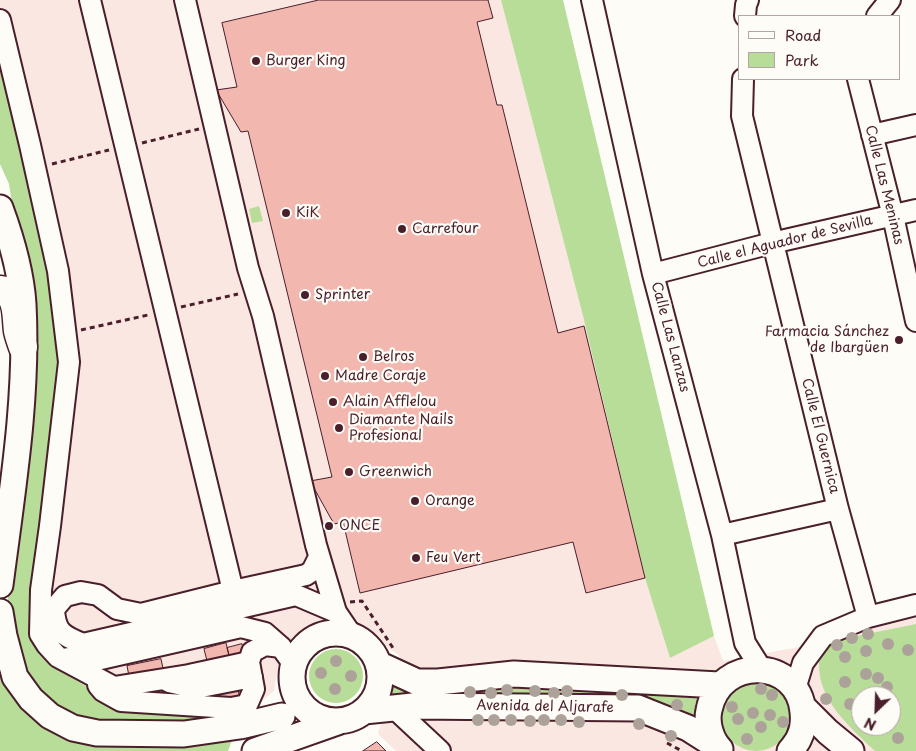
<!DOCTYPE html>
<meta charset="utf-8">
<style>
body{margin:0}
#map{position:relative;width:916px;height:751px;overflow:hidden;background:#fdfcf7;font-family:"Playpen Sans",sans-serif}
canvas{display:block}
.legend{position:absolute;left:738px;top:15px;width:162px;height:65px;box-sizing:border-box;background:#fdfcf7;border:1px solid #b5a4a5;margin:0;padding:6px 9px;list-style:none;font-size:15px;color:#4a1f2b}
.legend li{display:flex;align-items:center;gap:10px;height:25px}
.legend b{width:25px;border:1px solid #b5a4a5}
.north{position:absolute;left:851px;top:686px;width:50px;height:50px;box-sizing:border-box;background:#fdfcf7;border:1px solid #b5a4a5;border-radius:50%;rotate:204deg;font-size:14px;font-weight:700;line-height:20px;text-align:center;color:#4a1f2b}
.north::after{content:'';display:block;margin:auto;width:18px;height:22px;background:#4a1f2b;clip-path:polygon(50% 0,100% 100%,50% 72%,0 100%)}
</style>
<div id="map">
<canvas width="916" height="751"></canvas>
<ul class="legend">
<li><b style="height:6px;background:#fdfcf7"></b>Road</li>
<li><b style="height:14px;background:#b8dd98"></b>Park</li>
</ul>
<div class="north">N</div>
</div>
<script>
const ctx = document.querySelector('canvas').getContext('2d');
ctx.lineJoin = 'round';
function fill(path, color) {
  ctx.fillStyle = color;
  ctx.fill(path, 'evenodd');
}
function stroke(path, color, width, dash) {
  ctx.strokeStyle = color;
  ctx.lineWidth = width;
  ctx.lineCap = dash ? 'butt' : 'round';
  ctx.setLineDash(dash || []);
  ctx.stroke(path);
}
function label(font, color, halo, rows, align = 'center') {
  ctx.font = font + ' "Playpen Sans",sans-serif';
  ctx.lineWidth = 4.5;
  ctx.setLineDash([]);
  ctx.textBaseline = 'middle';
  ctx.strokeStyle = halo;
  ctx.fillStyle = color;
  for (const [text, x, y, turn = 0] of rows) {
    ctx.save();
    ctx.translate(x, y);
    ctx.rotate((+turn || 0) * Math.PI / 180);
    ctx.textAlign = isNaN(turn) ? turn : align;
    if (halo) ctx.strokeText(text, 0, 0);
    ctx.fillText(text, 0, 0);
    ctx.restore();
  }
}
fill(new Path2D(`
 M0 0H501L583 316 645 578 670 658 714 636 723 661 826 642 823 636 916 617V751H396L378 734 400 656 336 612 281 647 274 691 240 719 111 701 64 673 34 643 44 543 0 39ZM861 696H891V726H861Z`), '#fae7e1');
fill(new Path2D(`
 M501 0H563L714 636 670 658 645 578 583 316Z
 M0 39 60 303 63 368 34 643 64 673 111 701 240 719 228 751H0V650L28 465 31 320 9 184 0 164Z
 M259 206 263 221 252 223 249 209Z
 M916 624V751H875C851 728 818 701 819 664 819 658 825 649 827 642ZM861 696H891V726H861Z
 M309 676a27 27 0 1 1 54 0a27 27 0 1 1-54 0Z
 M721 716a35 35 0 1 1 70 0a35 35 0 1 1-70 0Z
 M388 683 701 691 695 704V723L384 698 388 690Z`), '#b8dd98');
const building = new Path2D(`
 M319 0H488L493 18 477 22 497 105H502L558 333 584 326 645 578 586 593 573 542 360 593 343 522 334 524 310 481 332 477 248 131 241 132 216 90 237 87 222 23Z
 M226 643 240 698 218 704 204 649Z
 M242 644 245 659 231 663 227 648Z
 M161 659 164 673 130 681 127 666Z
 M377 742 386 751H363Z`);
fill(building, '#f2b7ae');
stroke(building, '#4a1f2b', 1);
const minor = new Path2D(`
 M90 0 233 591
 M185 0 248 268 263 316 316 545 336 612
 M592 0 653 274 722 535 745 643 762 670
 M745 16 746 5 748 0
 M877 16 890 0
 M0 20 30 145 58 271 69 362 50 526 41 590 40 634 47 645 58 657 114 687 189 675 249 662 252 652 265 645 281 647
 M743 79 742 116 838 509 868 617
 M858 79 893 216 916 321
 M872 135 916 125
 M653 274 772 243 916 210
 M722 535 838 509
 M319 557 312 571 306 575 233 591 141 614 117 609 98 595 81 592 65 596 54 609C55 632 63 636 83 644L296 595 336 612 353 637
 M68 658 92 661 241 627 265 633 281 647 294 665
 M169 682 196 688 252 677
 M98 685 103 691 121 701 231 708 247 705 254 689 249 662
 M795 689 803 663 823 636 868 617 916 605
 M394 708 440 751`);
const major = new Path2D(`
 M0 208C11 238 21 272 23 304 28 398 12 492 0 585
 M0 612 4 636 15 677 31 699 50 716 73 728 97 733 184 734 240 726 282 716
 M292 677a44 44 0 1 1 88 0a44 44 0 1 1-88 0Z
 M378 664 417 682H438L514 674 719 685
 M802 706 828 732 851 751
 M364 711 413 706 638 708 688 728 718 747
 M720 749C711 740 706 723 709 710 720 654 799 658 803 712 804 721 803 730 799 738 797 743 793 747 790 751
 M255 751 340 721`);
const highway = new Path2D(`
 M0 290C19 292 16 318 18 331 19 336 21 341 23 347`);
stroke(minor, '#4a1f2b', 24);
stroke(major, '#4a1f2b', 29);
stroke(highway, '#4a1f2b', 31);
stroke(new Path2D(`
 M142 143 199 129
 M52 164 109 150
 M181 307 238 294
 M81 330 148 315
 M350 602 362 601 393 648
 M667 743 682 751`), '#4a1f2b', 3, [5, 4]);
stroke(minor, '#fdfcf7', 20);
stroke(major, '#fdfcf7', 25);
stroke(highway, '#fdfcf7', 28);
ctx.fillStyle = '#ada299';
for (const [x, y] of [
 [868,634],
 [852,638],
 [888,644],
 [837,645],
 [908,650],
 [866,651],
 [845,657],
 [336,661],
 [321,673],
 [866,674],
 [351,676],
 [878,678],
 [845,682],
 [887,687],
 [335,689],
 [761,689],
 [507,690],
 [535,691],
 [567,691],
 [470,692],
 [491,693],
 [554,693],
 [622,695],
 [772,695],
 [826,699],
 [850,704],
 [677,705],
 [732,707],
 [753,713],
 [770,715],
 [738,719],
 [478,720],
 [494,720],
 [511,720],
 [544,720],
 [561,720],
 [530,721],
 [579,722],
 [783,722],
 [639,724],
 [761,727],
 [671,736],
 [898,738],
 [747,739]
]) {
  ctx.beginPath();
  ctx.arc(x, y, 6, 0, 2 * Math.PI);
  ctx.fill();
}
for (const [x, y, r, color] of [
 [256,61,5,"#4a1f2b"],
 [286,213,5,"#4a1f2b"],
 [402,229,5,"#4a1f2b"],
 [305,295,5,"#4a1f2b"],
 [899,340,5,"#4a1f2b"],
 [363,357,5,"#4a1f2b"],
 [325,376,5,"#4a1f2b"],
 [333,402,5,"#4a1f2b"],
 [339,428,5,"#4a1f2b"],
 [349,472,5,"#4a1f2b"],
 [415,501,5,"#4a1f2b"],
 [329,526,5,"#4a1f2b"],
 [416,558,5,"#4a1f2b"]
]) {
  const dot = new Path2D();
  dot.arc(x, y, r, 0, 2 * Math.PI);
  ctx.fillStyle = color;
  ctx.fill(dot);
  stroke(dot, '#fdfcf7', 2);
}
label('14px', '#4a1f2b', '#fdfcf7', [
 ["Burger King",266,61],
 ["KiK",296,213],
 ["Carrefour",412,229],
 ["Sprinter",315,295],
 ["Farmacia Sánchez",889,332,"right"],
 ["de Ibargüen",889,348,"right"],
 ["Belros",373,357],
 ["Madre Coraje",335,376],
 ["Alain Afflelou",343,402],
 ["Diamante Nails",349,420],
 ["Profesional",349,436],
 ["Greenwich",359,472],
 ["Orange",425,501],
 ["ONCE",339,526],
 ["Feu Vert",426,558]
], 'left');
label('14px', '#4a1f2b', '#fdfcf7', [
 ["Calle Las Meninas",884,185,76],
 ["Calle el Aguador de Sevilla",785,242,-14],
 ["Calle Las Lanzas",670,337,75],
 ["Calle El Guernica",820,436,76],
 ["Avenida del Aljarafe",545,707,1]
]);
</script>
